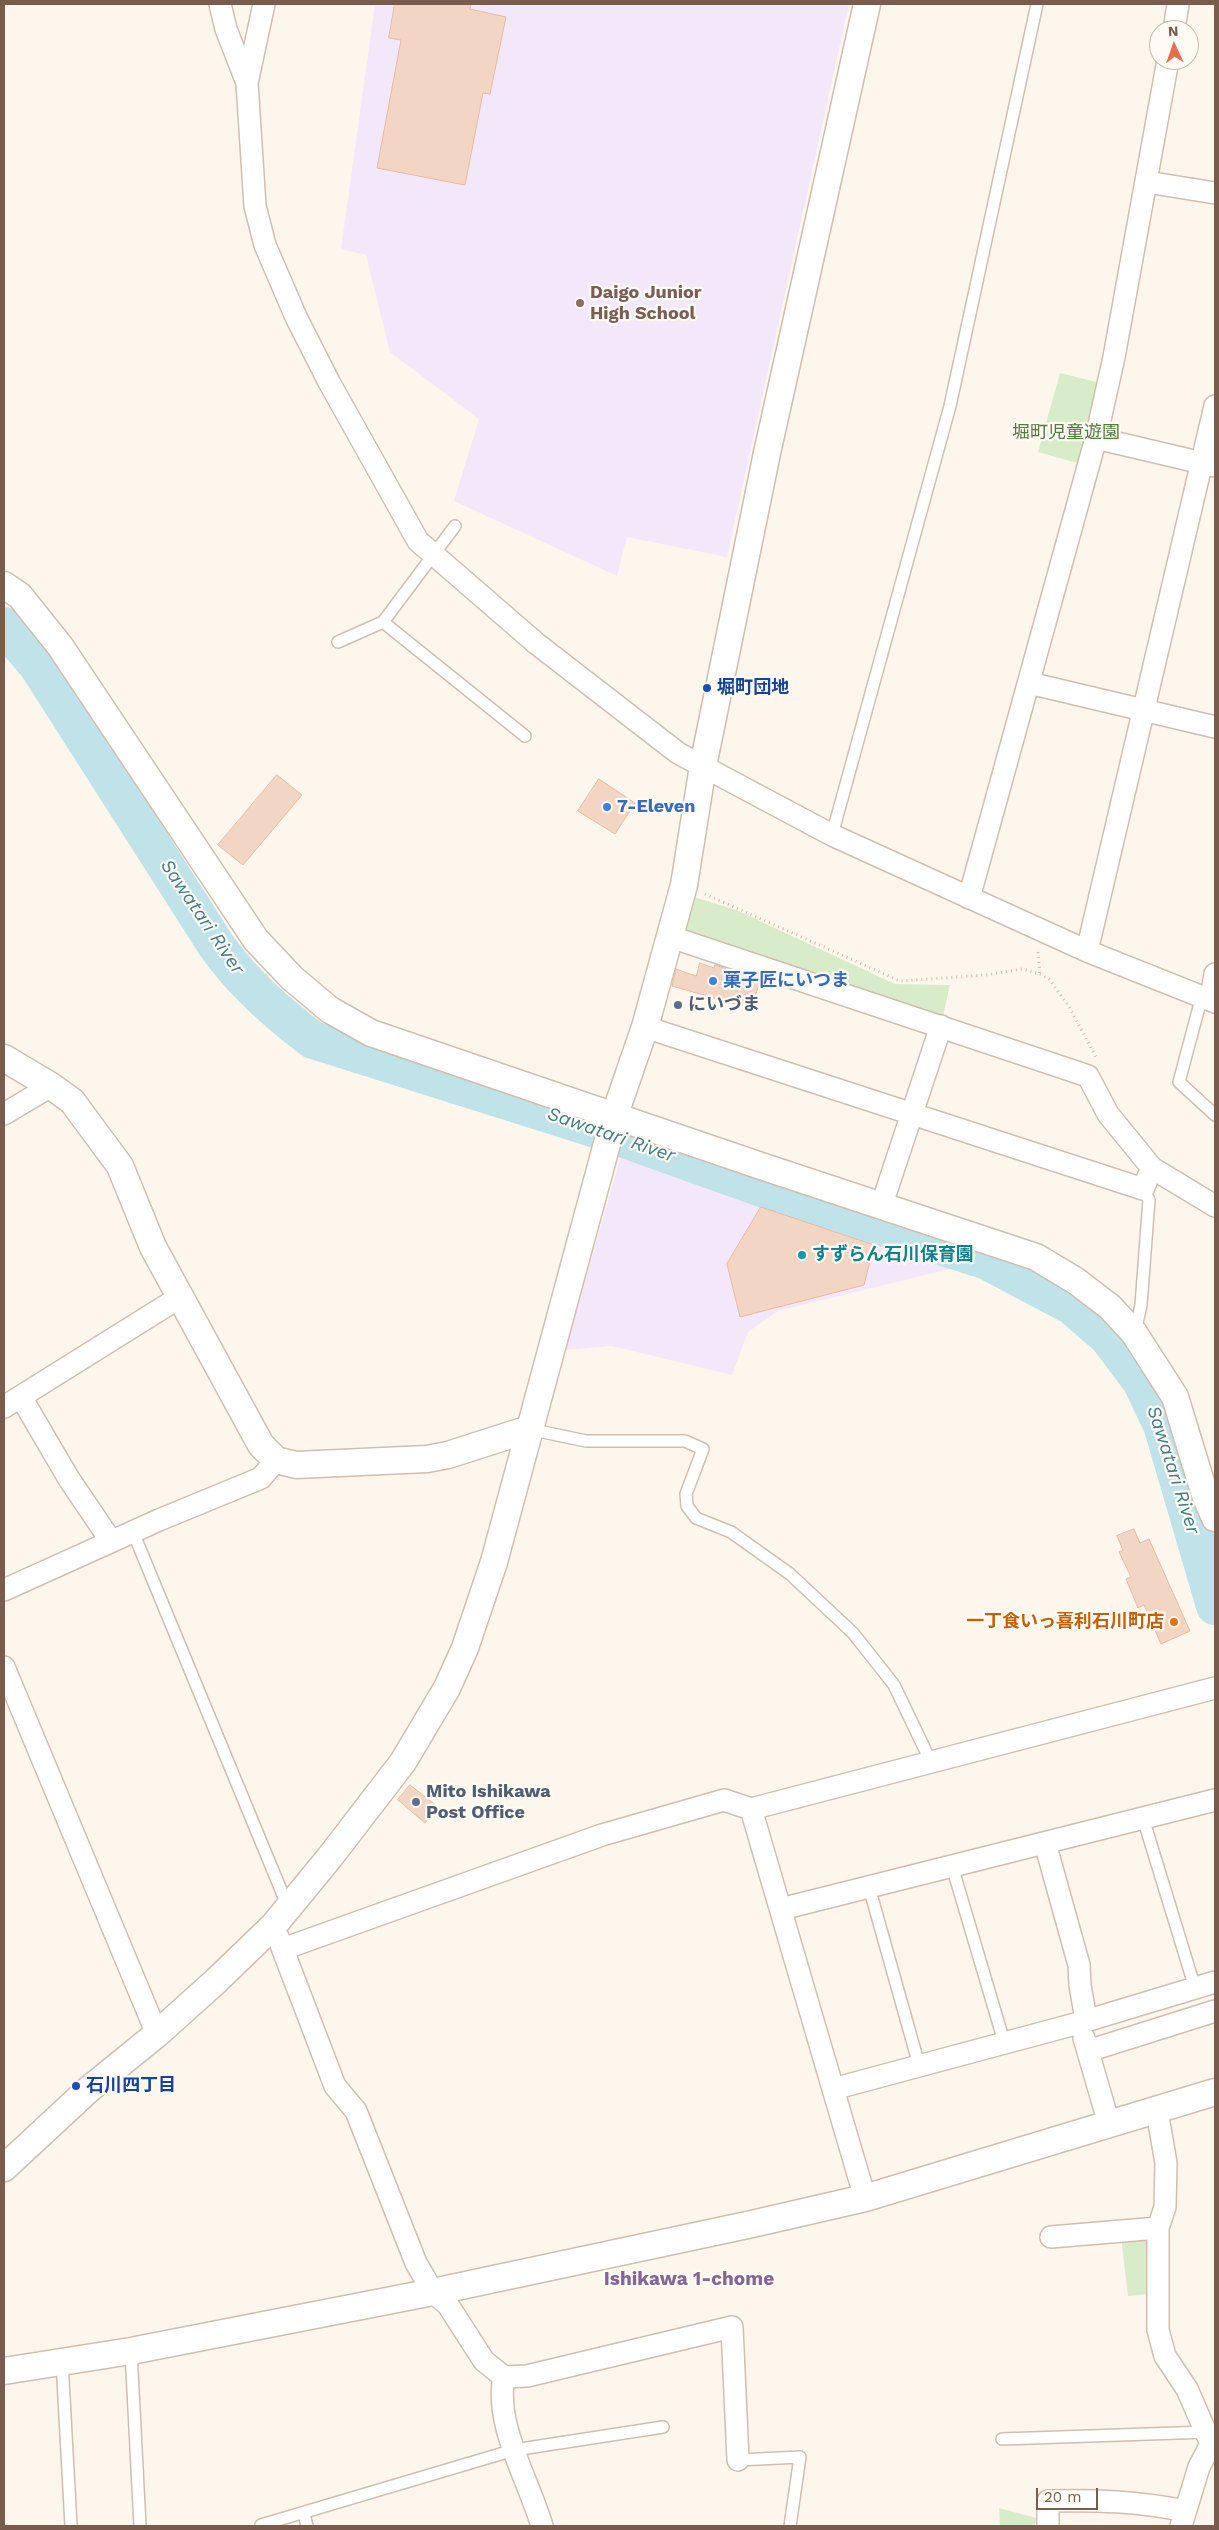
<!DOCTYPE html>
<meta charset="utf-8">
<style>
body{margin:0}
#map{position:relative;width:1219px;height:2530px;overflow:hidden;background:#fdf6ec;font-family:"Work Sans",sans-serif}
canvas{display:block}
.frame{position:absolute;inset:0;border:5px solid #7a5c4d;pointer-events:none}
.north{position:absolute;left:1149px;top:20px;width:50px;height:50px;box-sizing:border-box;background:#fffaf3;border:1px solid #cabbb1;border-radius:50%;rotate:357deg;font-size:14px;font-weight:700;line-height:20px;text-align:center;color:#7a5c4d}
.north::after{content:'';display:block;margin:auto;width:18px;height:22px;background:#e76f51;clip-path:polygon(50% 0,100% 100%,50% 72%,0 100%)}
.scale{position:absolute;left:1036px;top:2488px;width:62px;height:22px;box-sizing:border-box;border:2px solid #7a5c4d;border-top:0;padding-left:6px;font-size:15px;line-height:18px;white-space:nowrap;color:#7a5c4d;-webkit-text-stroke:4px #fffaf3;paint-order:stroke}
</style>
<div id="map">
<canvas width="1219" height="2530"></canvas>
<div class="frame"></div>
<div class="north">N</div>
<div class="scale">20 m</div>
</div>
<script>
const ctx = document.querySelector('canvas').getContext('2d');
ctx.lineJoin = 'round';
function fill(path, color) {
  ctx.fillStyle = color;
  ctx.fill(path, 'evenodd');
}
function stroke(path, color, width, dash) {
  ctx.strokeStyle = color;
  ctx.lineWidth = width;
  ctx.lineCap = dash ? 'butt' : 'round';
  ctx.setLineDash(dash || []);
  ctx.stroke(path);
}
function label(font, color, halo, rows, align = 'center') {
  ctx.font = font + ' "Work Sans","Noto Sans JP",sans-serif';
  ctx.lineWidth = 4.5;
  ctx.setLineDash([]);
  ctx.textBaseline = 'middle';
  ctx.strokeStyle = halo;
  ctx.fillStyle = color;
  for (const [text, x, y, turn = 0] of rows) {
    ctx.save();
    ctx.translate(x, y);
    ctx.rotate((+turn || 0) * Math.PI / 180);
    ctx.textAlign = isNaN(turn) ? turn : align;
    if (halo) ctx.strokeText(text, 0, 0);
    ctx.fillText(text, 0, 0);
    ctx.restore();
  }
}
fill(new Path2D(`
 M375 4H849L727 557 627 537 617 576 454 501 479 419 390 352 366 255 341 249Z
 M621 1156 958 1267 778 1311 748 1332 732 1375 612 1346 565 1350Z`), '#f3e8fa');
fill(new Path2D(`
 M1060 373 1101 383 1081 464 1038 452Z
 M694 897 736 910 895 984 950 985 943 1016 684 930Z
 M1146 2235 1150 2294 1128 2296 1121 2236Z
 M999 2508 1036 2518 1035 2526H1000Z`), '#d8ecc9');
stroke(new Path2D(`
 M4 626 38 666 216 945C243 983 276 1012 313 1040L605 1132 773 1192 987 1261 1072 1306 1108 1337 1141 1381 1162 1425 1215 1606`), '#bfe3e8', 38);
const building = new Path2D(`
 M395 4H471L470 9 506 17 490 94 483 93 465 185 377 168 401 40 389 38Z
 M277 775 302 795 243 865 218 845Z
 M599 779 635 803 615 834 578 811Z
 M700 963 714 968 715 965 761 980 755 996 746 993 742 1006 672 986 676 969 696 976Z
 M761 1207 874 1245 864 1285 740 1317 727 1264Z
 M1134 1529 1140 1543 1149 1539 1190 1631 1161 1644 1144 1605 1138 1608 1126 1579 1131 1577 1119 1552 1123 1550 1117 1536Z
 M410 1785 438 1807 425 1823 398 1800Z`);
fill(building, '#f3d5c3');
stroke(building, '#e6bba3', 1);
const service = new Path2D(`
 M455 526 383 622 525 736
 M338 642 383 622
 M832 835 950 406 1037 4
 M1207 999 1199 1007 1179 1082 1215 1115
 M1135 1332 1141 1305 1149 1200 1143 1189
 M529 1429 586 1441H685L703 1449 686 1494 687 1506 696 1518 731 1532 790 1574 853 1633 894 1685 931 1762
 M133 1532 288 1907
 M1143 1818 1195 1988
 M952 1866 1002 2035
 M869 1887 919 2065
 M131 2351 140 2526
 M62 2361 71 2526
 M1002 2439 1207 2432
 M738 2460 800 2457 790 2526
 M304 2514 307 2526
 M261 2525 514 2450 663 2427`);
const minor = new Path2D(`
 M220 4 226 29 247 83
 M264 4 247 83 255 206 265 245 296 317 329 382 418 541 537 644 678 753 832 835 1087 951 1215 1002
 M1174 30 1178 4
 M1147 182 1215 193
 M1096 438 1215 466
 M1029 683 1215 727
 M969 898 1096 438 1114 357 1168 60
 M671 937 1088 1076 1108 1114 1152 1168 1215 1206
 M1087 951 1215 406
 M1207 999 1212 992 1215 974
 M645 1027 1143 1189 1152 1168
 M4 1114 51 1086
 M882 1204 941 1026
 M21 1397 69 1479 111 1541
 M4 1407 180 1297
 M4 1590 159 1520 261 1478 276 1460
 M4 1667 157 2034
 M751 1809 865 2198
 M1045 1843 1079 1965 1080 1985 1086 2020
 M781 1909 1215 1800
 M278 1937 335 2086 356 2111 416 2263 433 2292 448 2305 484 2361 504 2377C494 2424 529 2481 542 2526
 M283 1949 602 1835 724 1800 751 1809 1215 1688
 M1084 2038 1109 2124
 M1088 2051 1215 2011
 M833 2089 1079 2023 1215 1982
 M1157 2111 1166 2163 1165 2207 1158 2228V2330L1165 2356 1187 2389 1211 2444
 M1051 2237 1158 2228
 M504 2377 527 2376 732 2327 738 2460
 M1048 2526V2501C1097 2500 1137 2501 1185 2511
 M1181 2526 1199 2467 1211 2444 1215 2443`);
const tertiary = new Path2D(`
 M4 585 20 596 60 646 256 940 292 978 330 1010 371 1033 761 1166 1036 1257 1076 1281 1110 1307 1134 1333 1175 1397 1205 1495 1215 1518
 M4 1058 51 1086 72 1101 120 1166 153 1247 261 1445 276 1460 296 1465 427 1459 448 1455 529 1429
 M4 2168 88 2090 157 2034 216 1981 274 1925 330 1857 403 1762 447 1688 465 1648 494 1562 615 1114 645 1027 684 885 703 766 767 453 867 4
 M4 2371 131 2351 433 2292 752 2224 865 2198 1215 2092`);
stroke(service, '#d1beb0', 14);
stroke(minor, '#d1beb0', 24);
stroke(tertiary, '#d1beb0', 29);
stroke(new Path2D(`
 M705 894 900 981 986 975 1022 969 1040 974 1049 979 1068 1005 1096 1057
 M1038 952 1040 974`), '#d9b8a5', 3, [1, 4]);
stroke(service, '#fff', 11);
stroke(minor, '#fff', 21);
stroke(tertiary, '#fff', 26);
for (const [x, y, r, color] of [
 [580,303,5,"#8d6e63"],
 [707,688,5,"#1a4fb4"],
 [607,807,5,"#3f7fe0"],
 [713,981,5,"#3f7fe0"],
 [678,1005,5,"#5c6f8a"],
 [802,1255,5,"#0f9aa8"],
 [1174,1622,5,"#e8710a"],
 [416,1802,5,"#5c6f8a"],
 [76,2086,5,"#1a4fb4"]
]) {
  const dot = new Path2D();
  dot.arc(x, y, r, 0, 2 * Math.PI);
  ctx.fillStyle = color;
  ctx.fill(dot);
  stroke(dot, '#fffaf3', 2);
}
label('bold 18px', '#785e54', '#fffaf3', [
 ["Daigo Junior",590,293],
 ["High School",590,314]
], 'left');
label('18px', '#537a41', '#fffaf3', [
 ["堀町児童遊園",1066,433]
]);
label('bold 18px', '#164399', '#fffaf3', [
 ["堀町団地",717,688],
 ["石川四丁目",86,2086]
], 'left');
label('bold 18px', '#366cbe', '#fffaf3', [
 ["7-Eleven",617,807],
 ["菓子匠にいつま",723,981]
], 'left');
label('bold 18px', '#4e5e75', '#fffaf3', [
 ["にいづま",688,1005],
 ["Mito Ishikawa",426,1792],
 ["Post Office",426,1813]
], 'left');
label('bold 18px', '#0d838f', '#fffaf3', [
 ["すずらん石川保育園",812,1255]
], 'left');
label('bold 18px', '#c56008', '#fffaf3', [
 ["一丁食いっ喜利石川町店",1164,1622]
], 'right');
label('italic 19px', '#437c86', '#fffaf3', [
 ["Sawatari River",202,917,56],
 ["Sawatari River",611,1135,19],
 ["Sawatari River",1173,1470,72]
]);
label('bold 19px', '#846695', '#fffaf3', [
 ["Ishikawa 1-chome",689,2279]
]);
</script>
